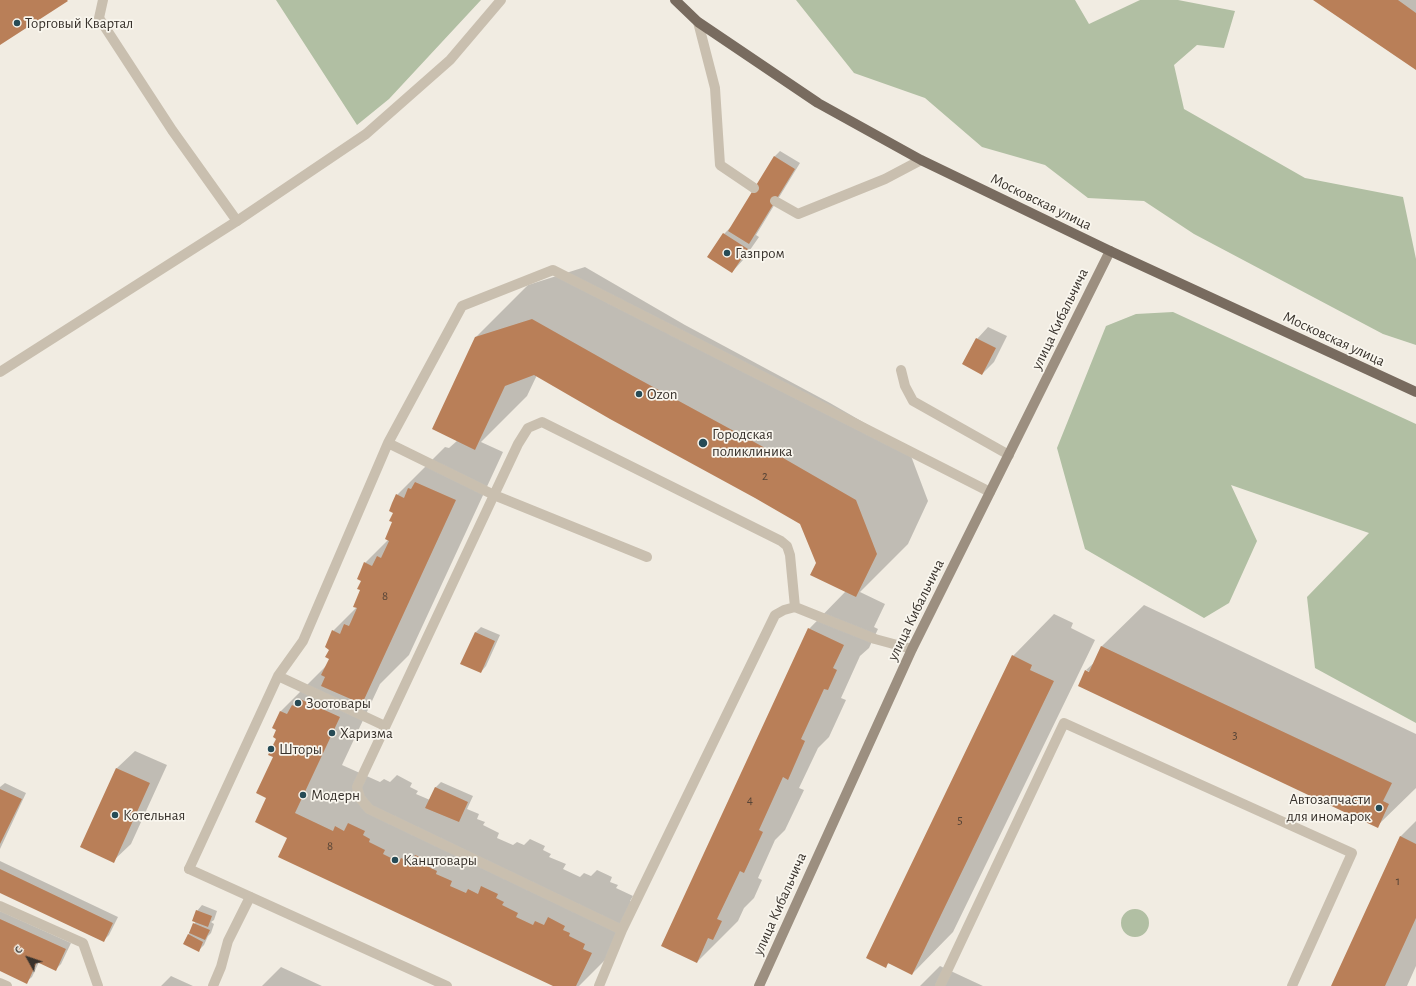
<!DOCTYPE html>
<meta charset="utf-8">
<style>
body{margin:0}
#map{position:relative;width:1416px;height:986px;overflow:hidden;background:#f1ece2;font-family:"Alegreya Sans",sans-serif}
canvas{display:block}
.north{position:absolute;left:8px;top:938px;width:40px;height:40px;-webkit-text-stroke:3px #f9f6ee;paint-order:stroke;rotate:310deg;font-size:11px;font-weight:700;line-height:16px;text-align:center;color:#38322c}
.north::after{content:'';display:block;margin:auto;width:14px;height:18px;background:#38322c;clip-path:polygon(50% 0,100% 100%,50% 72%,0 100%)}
</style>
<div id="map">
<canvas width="1416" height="986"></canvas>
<div class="north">С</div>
</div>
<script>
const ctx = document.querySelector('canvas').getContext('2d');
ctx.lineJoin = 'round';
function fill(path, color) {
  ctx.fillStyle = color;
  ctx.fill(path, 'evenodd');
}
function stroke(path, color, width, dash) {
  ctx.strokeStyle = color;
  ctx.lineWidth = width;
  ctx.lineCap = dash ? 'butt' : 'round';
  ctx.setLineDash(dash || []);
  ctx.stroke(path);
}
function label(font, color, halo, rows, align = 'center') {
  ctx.font = font + ' "Alegreya Sans",sans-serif';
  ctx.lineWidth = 3.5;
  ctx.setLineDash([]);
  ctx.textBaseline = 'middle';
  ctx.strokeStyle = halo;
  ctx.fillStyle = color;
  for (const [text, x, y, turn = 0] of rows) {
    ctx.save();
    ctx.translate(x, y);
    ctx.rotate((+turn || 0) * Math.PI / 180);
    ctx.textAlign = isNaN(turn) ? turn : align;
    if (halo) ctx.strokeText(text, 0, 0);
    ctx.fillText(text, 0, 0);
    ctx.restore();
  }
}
fill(new Path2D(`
 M276 0H481L389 99 357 125Z
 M796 0H1075L1089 24 1140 0H1178L1235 11 1224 48 1197 45 1174 65 1184 109 1305 178 1403 197 1416 259V345L1383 334 1194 234 1144 201 1088 198 1045 165 982 147 925 98 854 73Z
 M1173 312 1416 424V723L1315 668 1307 597 1369 533 1231 485 1257 541 1229 603 1204 618 1085 549 1057 448 1106 326 1136 314Z
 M1121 923a14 14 0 1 1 28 0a14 14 0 1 1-28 0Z`), '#b1bfa3');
fill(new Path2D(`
 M1315 0H1416V69Z
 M780 151 800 163 756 235 759 237 743 260 732 272 724 234 732 226 775 156Z
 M585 267 685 325 830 403 908 448 928 501 908 544 860 592 885 604 874 627 878 629 869 648 860 656 841 698 846 700 829 737 818 748 799 788 804 790 785 830 775 840 758 878 762 880 754 898 744 908 738 921 697 962 809 629 846 591 817 563 801 523 537 375 527 396 481 442 503 452 409 655 380 684 342 765 380 782 384 779 390 782 397 775 412 783 410 787 418 791 416 794 430 800 435 788 441 782 473 796 467 809 479 814 477 819 485 822 483 825 499 833 497 838 513 845 517 842 524 845 530 839 545 846 543 850 551 854 549 857 566 864 563 869 580 877 584 873 591 876 597 870 612 877 610 882 618 885 616 888 633 896 630 901 639 904 620 945 579 986H555L288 837 268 797 281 711 327 665 330 658 333 631 357 607 362 590 365 563 389 539 394 522 397 495 445 447 449 448 458 440 475 338 528 285Z
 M988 327 1007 336 994 362 982 374 977 339Z
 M1144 605 1416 734V788L1377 826 1086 670 1096 661 1102 646Z
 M1054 614 1073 623 1071 628 1095 640 953 932 912 974 889 963 885 966 1013 656Z
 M481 627 500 635 486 666 481 672 462 663 476 632Z
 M135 751 167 765 131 844 113 861 81 847 117 768Z
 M5 783 26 793 0 849V787Z
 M1416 821V966L1407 986H1332L1400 837Z
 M0 861 118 917 109 935 103 941 0 892Z
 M202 905 217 911 214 920 211 922 214 924 211 933 208 936 204 945 198 951 188 935 196 921 197 911Z
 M0 911 71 943 61 964 56 969 39 962 32 977 26 982 0 970Z
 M940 966 983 986H920Z
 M281 967 322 986H262Z
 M171 976 193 986H161Z`), '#0003');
fill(new Path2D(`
 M0 0H67L68 1 0 45Z
 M1313 0H1398L1416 13V70Z
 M774 156 795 169 749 244 728 231Z
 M723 233 748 249 732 273 707 257Z
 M532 319 633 376 778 455 856 500 877 554 856 597 810 575 816 563 800 524 755 498 610 419 534 375 505 386 475 450 432 429 475 337Z
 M976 338 996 348 982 375 962 364Z
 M415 482 456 500 362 704 321 686 325 677 321 675 329 659 325 657 329 650 325 647 332 630 340 634 344 624 349 626 357 608 353 607 360 590 357 589 361 581 357 579 360 572 364 562 372 566 377 556 381 558 389 541 385 539 392 522 389 521 393 513 389 511 392 503 396 494 404 498 408 488 411 489Z
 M808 628 844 645 833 668 837 670 828 690 824 689 801 739 805 741 788 780 783 777 759 830 763 832 744 873 740 871 717 919 722 921 713 940 708 938 697 963 661 946Z
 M475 632 495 641 481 673 460 664Z
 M1101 646 1392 783 1383 801 1389 804 1378 828 1078 686 1085 670 1089 672Z
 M1012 655 1032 665 1030 670 1054 681 912 975 888 963 886 968 866 958Z
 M300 699 340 717 295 813 333 831 335 826 344 831 348 823 365 831 363 835 370 839 369 842 385 850 383 854 399 862 401 858 411 862 415 855 423 858 431 863 429 867 437 871 436 874 452 881 450 886 466 893 468 889 478 894 481 886 498 894 496 898 504 902 502 905 518 913 516 917 533 925 535 921 544 925 548 917 565 926 563 930 570 933 569 936 585 944 583 949 592 953 576 986H553L278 857 287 838 255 822 266 798 256 793 273 757 268 755 276 739 273 737 276 730 272 728 280 711 287 714 292 705 296 707Z
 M116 768 150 783 114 863 80 847Z
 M435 787 468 802 459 822 425 808Z
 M0 789 22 799 0 844Z
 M1400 836 1416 844V918L1385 986H1331Z
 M0 869 113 923 104 942 0 893Z
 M196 910 212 916 208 927 192 921Z
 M0 919 66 949 56 971 37 962 27 984 0 971Z
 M193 923 210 930 205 940 189 933Z
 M188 934 203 942 199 952 183 944Z`), '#b97f58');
stroke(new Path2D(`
 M103 0 99 18 172 130 237 221
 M698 22 715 88 720 165 754 188
 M775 201 798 214 885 179 921 160
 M901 370 905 386 913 401 1009 455
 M388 443 462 306 553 270 990 492
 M278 676 385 726
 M189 869 278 676 303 641 388 443 494 495 518 444 528 428 542 422 781 541 787 546 790 555 795 607
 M0 906 83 943 98 986
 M622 930 775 615 784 610 795 607 875 639 912 649
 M0 983 7 986
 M213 986 221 967 228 941 250 897
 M599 986 622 930 369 809 360 798 357 787 494 495 647 557
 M940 986 1064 723 1352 853 1292 986`), '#c9bfaf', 10);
stroke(new Path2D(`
 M0 372 237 221 366 134 450 60 501 0
 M189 869 447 986`), '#c9bfaf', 10);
stroke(new Path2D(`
 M759 986 912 649 1110 251`), '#9c8f80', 10);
stroke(new Path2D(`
 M675 0 698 22 818 103 921 160 1110 251 1416 392`), '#786b5f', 10);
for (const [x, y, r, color] of [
 [17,23,4,"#264b56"],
 [727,253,4,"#264b56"],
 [639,394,4,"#264b56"],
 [703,443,5,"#264b56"],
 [298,703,4,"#264b56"],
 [332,733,4,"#264b56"],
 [271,749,4,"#264b56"],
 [303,795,4,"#264b56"],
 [1379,808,4,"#264b56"],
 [115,815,4,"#264b56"],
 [395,860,4,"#264b56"]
]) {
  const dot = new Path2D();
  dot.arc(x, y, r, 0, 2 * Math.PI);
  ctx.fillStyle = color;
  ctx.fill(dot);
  stroke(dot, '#f9f6ee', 1.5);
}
label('13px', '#584537', null, [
 ["2",765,476],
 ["8",385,596],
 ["3",1235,735],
 ["4",750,800],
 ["5",960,820],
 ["8",330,846],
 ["1",1398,881]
]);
label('15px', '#38322c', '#f9f6ee', [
 ["Торговый Квартал",25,23],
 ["Газпром",735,253],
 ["Ozon",647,394],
 ["Городская",712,434],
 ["поликлиника",712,451],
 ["Зоотовары",306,703],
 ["Харизма",340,733],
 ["Шторы",279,749],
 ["Модерн",311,795],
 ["Автозапчасти",1371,799,"right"],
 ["для иномарок",1371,816,"right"],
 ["Котельная",123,815],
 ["Канцтовары",403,860]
], 'left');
label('15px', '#38322c', '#f9f6ee', [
 ["Московская улица",1041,202,26],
 ["улица Кибальчича",1060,319,-64],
 ["Московская улица",1334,339,25],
 ["улица Кибальчича",916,610,-64],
 ["улица Кибальчича",780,904,-66]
]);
</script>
